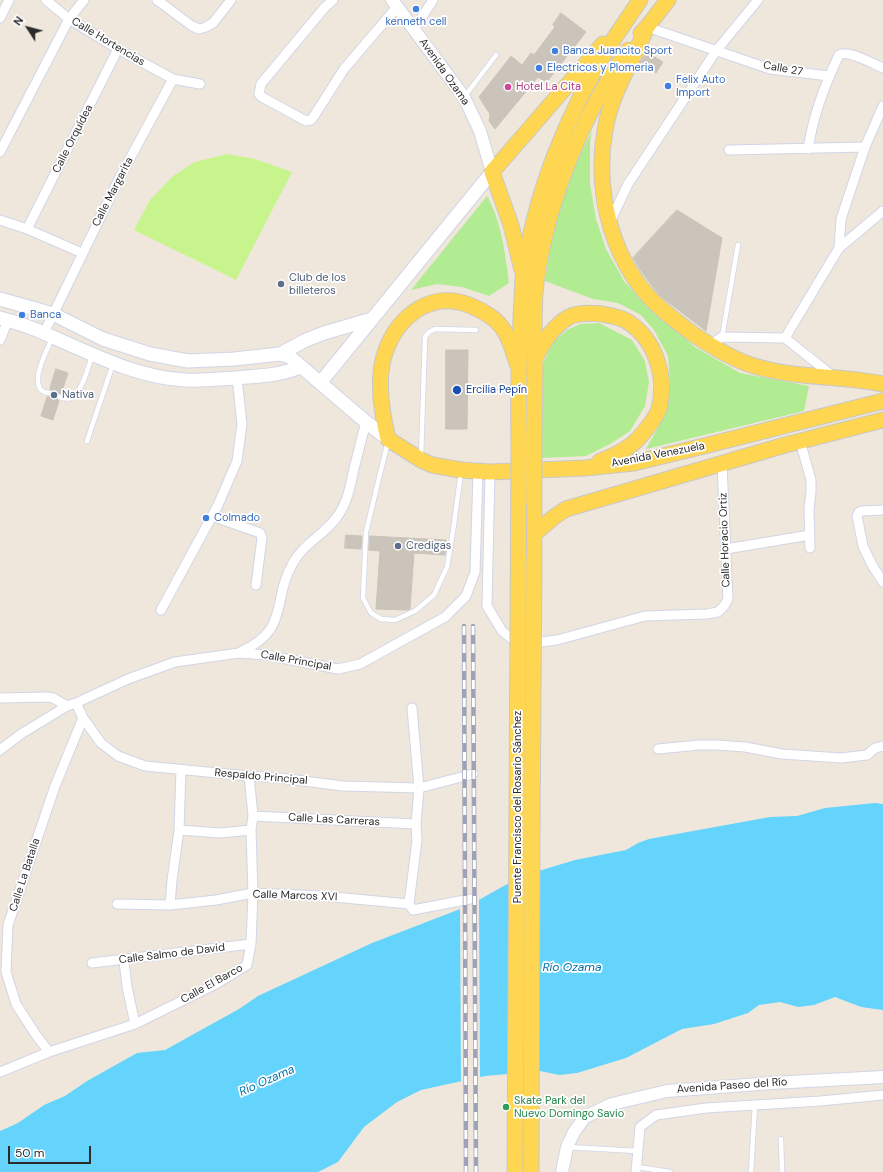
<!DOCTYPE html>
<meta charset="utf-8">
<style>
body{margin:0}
#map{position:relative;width:883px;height:1172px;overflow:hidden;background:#efe7dc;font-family:"DM Sans",sans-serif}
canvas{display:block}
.north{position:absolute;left:8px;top:8px;width:40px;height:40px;-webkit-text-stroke:3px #fff;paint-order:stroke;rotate:306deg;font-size:11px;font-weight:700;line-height:16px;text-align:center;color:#2b2b2b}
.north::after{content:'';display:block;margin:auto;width:14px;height:18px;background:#2b2b2b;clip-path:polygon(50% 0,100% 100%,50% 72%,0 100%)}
.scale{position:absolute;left:8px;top:1146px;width:83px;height:18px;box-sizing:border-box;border:2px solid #2b2b2b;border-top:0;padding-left:5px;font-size:12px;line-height:14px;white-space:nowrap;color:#2b2b2b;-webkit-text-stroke:3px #fff;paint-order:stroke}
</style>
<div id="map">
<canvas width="883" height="1172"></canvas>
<div class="north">N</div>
<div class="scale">50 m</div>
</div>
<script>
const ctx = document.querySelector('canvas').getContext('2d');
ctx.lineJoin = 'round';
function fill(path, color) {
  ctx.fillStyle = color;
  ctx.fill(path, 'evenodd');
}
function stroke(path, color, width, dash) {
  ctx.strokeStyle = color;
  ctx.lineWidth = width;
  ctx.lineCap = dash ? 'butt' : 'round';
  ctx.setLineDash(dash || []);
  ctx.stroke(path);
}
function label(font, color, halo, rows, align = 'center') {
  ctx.font = font + ' "DM Sans",sans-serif';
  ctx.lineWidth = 3.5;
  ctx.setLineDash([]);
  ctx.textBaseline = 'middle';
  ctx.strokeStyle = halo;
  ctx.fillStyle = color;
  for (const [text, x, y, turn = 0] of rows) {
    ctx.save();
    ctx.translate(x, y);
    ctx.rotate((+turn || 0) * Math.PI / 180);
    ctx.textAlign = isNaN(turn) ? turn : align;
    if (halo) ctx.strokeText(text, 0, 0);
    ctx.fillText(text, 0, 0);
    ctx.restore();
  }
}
fill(new Path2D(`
 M592 131 590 142V184L596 219 606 249 624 281 640 299 695 347 740 373 809 386 804 411 646 449 660 424 667 404 670 383 668 356 654 330 641 315 618 303 593 299 545 281C548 264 550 246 554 229 561 194 576 162 592 131Z
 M487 196C502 223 505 253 509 283L489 296 462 287 437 284 411 290Z
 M599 323 632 340 645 361 649 382 645 406 630 431 610 444 586 456 541 458 542 366 553 342 567 330 580 324Z`), '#b1eb92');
fill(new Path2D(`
 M227 154 255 159 292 172 236 280 134 230 150 200 173 176 195 162Z`), '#c8f48d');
fill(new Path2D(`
 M875 803 883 804V1010L861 1007 835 997 814 1005 798 1007 780 1002 759 1005 748 1013 714 1024 682 1029 626 1058 577 1073 559 1075 540 1071 485 1076 421 1090 397 1102 364 1127 338 1162 318 1172H0V1131L18 1123 44 1105 65 1096 87 1081 137 1053 165 1050 239 1009 258 996 372 943 468 906 509 883 532 873 575 860 626 850 638 843 649 839 770 817 797 816 825 808Z`), '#64d4fc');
fill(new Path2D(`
 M479 897 480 1079 461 1083 460 907Z`), '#efe7dc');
const building = new Path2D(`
 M561 13 586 32 546 83 538 77 495 129 489 121 490 114 479 97 511 56 522 65 531 53 534 55 555 27 553 25Z
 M646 52 663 62 656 73 640 63Z
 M677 210 722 238 706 331 660 296 643 274 633 258Z
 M446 350H468L467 429H446Z
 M56 369 68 373 61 394 59 393 57 396 56 398 59 401 53 420 41 416 47 397 51 396 53 394 52 391 50 389Z
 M346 535 362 536 361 549 345 548Z
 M370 536 446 540 445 555 414 553 410 609 407 610 376 609 380 551 369 550Z`);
fill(building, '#cac4bb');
stroke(building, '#cac3b5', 1);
const service = new Path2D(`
 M465 96 496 55
 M722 337 738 245
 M49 393C44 392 40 391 39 386 34 375 47 350 52 338
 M60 397C63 398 67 399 70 398 82 394 88 367 92 356
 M87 441 113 364
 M388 441 366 532 363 598 371 613 381 619 395 620 415 611 434 595 447 567 453 531 461 472
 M421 457 425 337 429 332 435 329 476 330
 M781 1139 782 1172
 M567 1147 637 1151
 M637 1167 670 1172
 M751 1172 755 1105`);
const minor = new Path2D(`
 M46 0 69 19 118 49 173 79 200 84
 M157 0 192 26 199 29 206 27 213 23 231 0
 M333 0 325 7 261 84 259 94 262 97 306 121 311 120 314 116 344 69 397 7
 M0 18 9 0
 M647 27 770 69 829 76
 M414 29 433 0
 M808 149C813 117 825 84 839 55 848 49 873 64 883 68
 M729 150 865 147
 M0 152 69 19 84 0
 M0 220 27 229 82 253
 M610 222 628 184 716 51 758 0
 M27 229 118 49
 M839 248 841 219 865 147 883 106
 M44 333 121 175 173 79
 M785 338 834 377
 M0 340 8 320
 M710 345 722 337 785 338 839 248 883 211
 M800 441 811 480V492L809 509 810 548
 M490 472 487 606 502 631 512 639 534 643 557 640 645 616 707 614 718 612 724 606 728 599 722 464
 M883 510 862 511 859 512 857 516 863 546 872 565 883 582
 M212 516 260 533 262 538 256 585
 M726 549 810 535
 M161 610 218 505 237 461 242 424 237 378
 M240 652C291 629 271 601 293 563 304 543 324 535 337 517 348 502 350 486 354 469 358 453 362 437 366 422
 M0 698 47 697 53 698 67 706
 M76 703 83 718 101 743 118 756 145 766 249 776 280 778 343 786 419 788 473 774
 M658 749 699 745H716L745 747 782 754 841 758 867 755 875 748 883 746
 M0 750 21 734 67 706 76 703 128 679 175 662 239 653 266 655 338 669 360 664 445 617 466 596 475 572 478 471
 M253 816 416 824
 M179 830 220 833 251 830
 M117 904 170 905 216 900 253 893 323 896 409 904 413 910 470 899
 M409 904 417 840 416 824 419 788 412 708
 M170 905 172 880 179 830 181 770
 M124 961 127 987 135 1024
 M92 963 251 944
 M49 1052 36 1035 16 1004 6 972 8 925 55 786 83 718
 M0 1072 49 1052 135 1024 216 984 247 965 251 944 253 893 251 830 253 816 249 776
 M636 1172 640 1127 656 1115 706 1108 820 1101 883 1095`);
const tertiary = new Path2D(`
 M392 0 464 97 480 131 492 172
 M562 1172 567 1147 574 1132 585 1117 612 1104 667 1091 772 1083 883 1077`);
const secondary = new Path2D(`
 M0 299 53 314 103 339 150 354 188 361 234 359 280 354 290 357 366 422 388 439
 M0 318C15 322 31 327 46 334 90 353 137 378 186 380 202 381 219 379 235 378 257 376 279 376 300 367
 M280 354 306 340 324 333 372 319
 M320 383 492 172`);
const primary = new Path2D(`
 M647 27C633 61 611 93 605 130 595 187 609 252 649 297 662 311 677 322 693 334 711 346 730 358 751 365 794 379 840 375 883 384
 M641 33 647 27 668 0
 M522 270 511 225 492 172 603 44
 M535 359C543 342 553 326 569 317 579 312 592 313 602 314 611 316 621 317 628 322 656 340 667 378 659 409 656 418 643 434 636 441 626 451 612 456 599 462
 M518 366C514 355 511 342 505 332 497 318 483 311 469 305 427 289 393 321 383 360 377 385 382 414 388 439L421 460 432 465 461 470 490 472 585 468 634 463 708 445 883 401
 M519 441C518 400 519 359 521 318 522 305 522 291 523 278 534 195 567 113 611 43 621 28 631 14 640 0
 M534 443C534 415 535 387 535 358 534 333 533 308 536 283 547 202 581 117 628 50
 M534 534 554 517 566 509 785 445 883 420
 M534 559V503`);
stroke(service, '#d1d5e6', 6);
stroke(minor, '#d1d5e6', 11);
stroke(tertiary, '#d1d5e6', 14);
stroke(secondary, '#d1d5e6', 15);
stroke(primary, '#c8c8c8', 17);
stroke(service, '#fff', 4.5);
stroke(minor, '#fff', 9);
stroke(tertiary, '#fff', 12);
stroke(secondary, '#fff', 13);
stroke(primary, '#ffd651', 15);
const rail = new Path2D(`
 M464 626 466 1172
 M473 626 476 1172`);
stroke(rail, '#9ea2b8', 4.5);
stroke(rail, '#fff', 3, [9]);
const primaryBridge = new Path2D(`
 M534 443V503
 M515 1172 519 441
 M531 1172 532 836 534 559`);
stroke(primaryBridge, '#c8c8c8', 17, []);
stroke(primaryBridge, '#ffd651', 15);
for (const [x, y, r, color] of [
 [416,9,4,"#3f7fe0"],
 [555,51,4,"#3f7fe0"],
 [539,68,4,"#3f7fe0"],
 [668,86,4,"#3f7fe0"],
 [508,87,4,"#d1479c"],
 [281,284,4,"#5c6f8a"],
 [22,315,4,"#3f7fe0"],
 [457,390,5,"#1a4fb4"],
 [54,395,4,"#5c6f8a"],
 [206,518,4,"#3f7fe0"],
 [398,546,4,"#5c6f8a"],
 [506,1107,4,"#2e9e5b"]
]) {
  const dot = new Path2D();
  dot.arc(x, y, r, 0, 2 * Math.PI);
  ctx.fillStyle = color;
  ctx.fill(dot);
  stroke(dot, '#fff', 1.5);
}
label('11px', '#366cbe', '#fff', [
 ["kenneth cell",416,22,"center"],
 ["Banca Juancito Sport",563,51],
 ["Electricos y Plomeria",547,68],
 ["Felix Auto",676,80],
 ["Import",676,93],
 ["Banca",30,315],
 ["Colmado",214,518]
], 'left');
label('11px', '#2b2b2b', '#fff', [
 ["Calle Hortencias",108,42,31],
 ["Calle 27",783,69,10],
 ["Avenida Ozama",444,72,55],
 ["Calle Orquídea",73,139,-63],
 ["Calle Margarita",113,192,-63],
 ["Avenida Venezuela",658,455,-11],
 ["Calle Horacio Ortiz",725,540,-92],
 ["Calle Principal",296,661,10],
 ["Respaldo Principal",261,777,5],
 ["Puente Francisco del Rosario Sánchez",518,807,-90],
 ["Calle Las Carreras",334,820,3],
 ["Calle La Batalla",25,875,-72],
 ["Calle Marcos XVI",295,896,2],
 ["Calle Salmo de David",172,954,-7],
 ["Calle El Barco",212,984,-29],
 ["Avenida Paseo del Río",732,1086,-4]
]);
label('11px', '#b23c85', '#fff', [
 ["Hotel La Cita",516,87]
], 'left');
label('11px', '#4e5e75', '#fff', [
 ["Club de los",289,278],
 ["billeteros",289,291],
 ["Nativa",62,395],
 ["Credigas",406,546]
], 'left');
label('11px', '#164399', '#fff', [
 ["Ercilia Pepín",466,390]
], 'left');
label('11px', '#27864d', '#fff', [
 ["Skate Park del",514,1101],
 ["Nuevo Domingo Savio",514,1114]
], 'left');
label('italic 12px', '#0070ab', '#fff', [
 ["Río Ozama",572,968],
 ["Río Ozama",267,1081,-24]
]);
</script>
